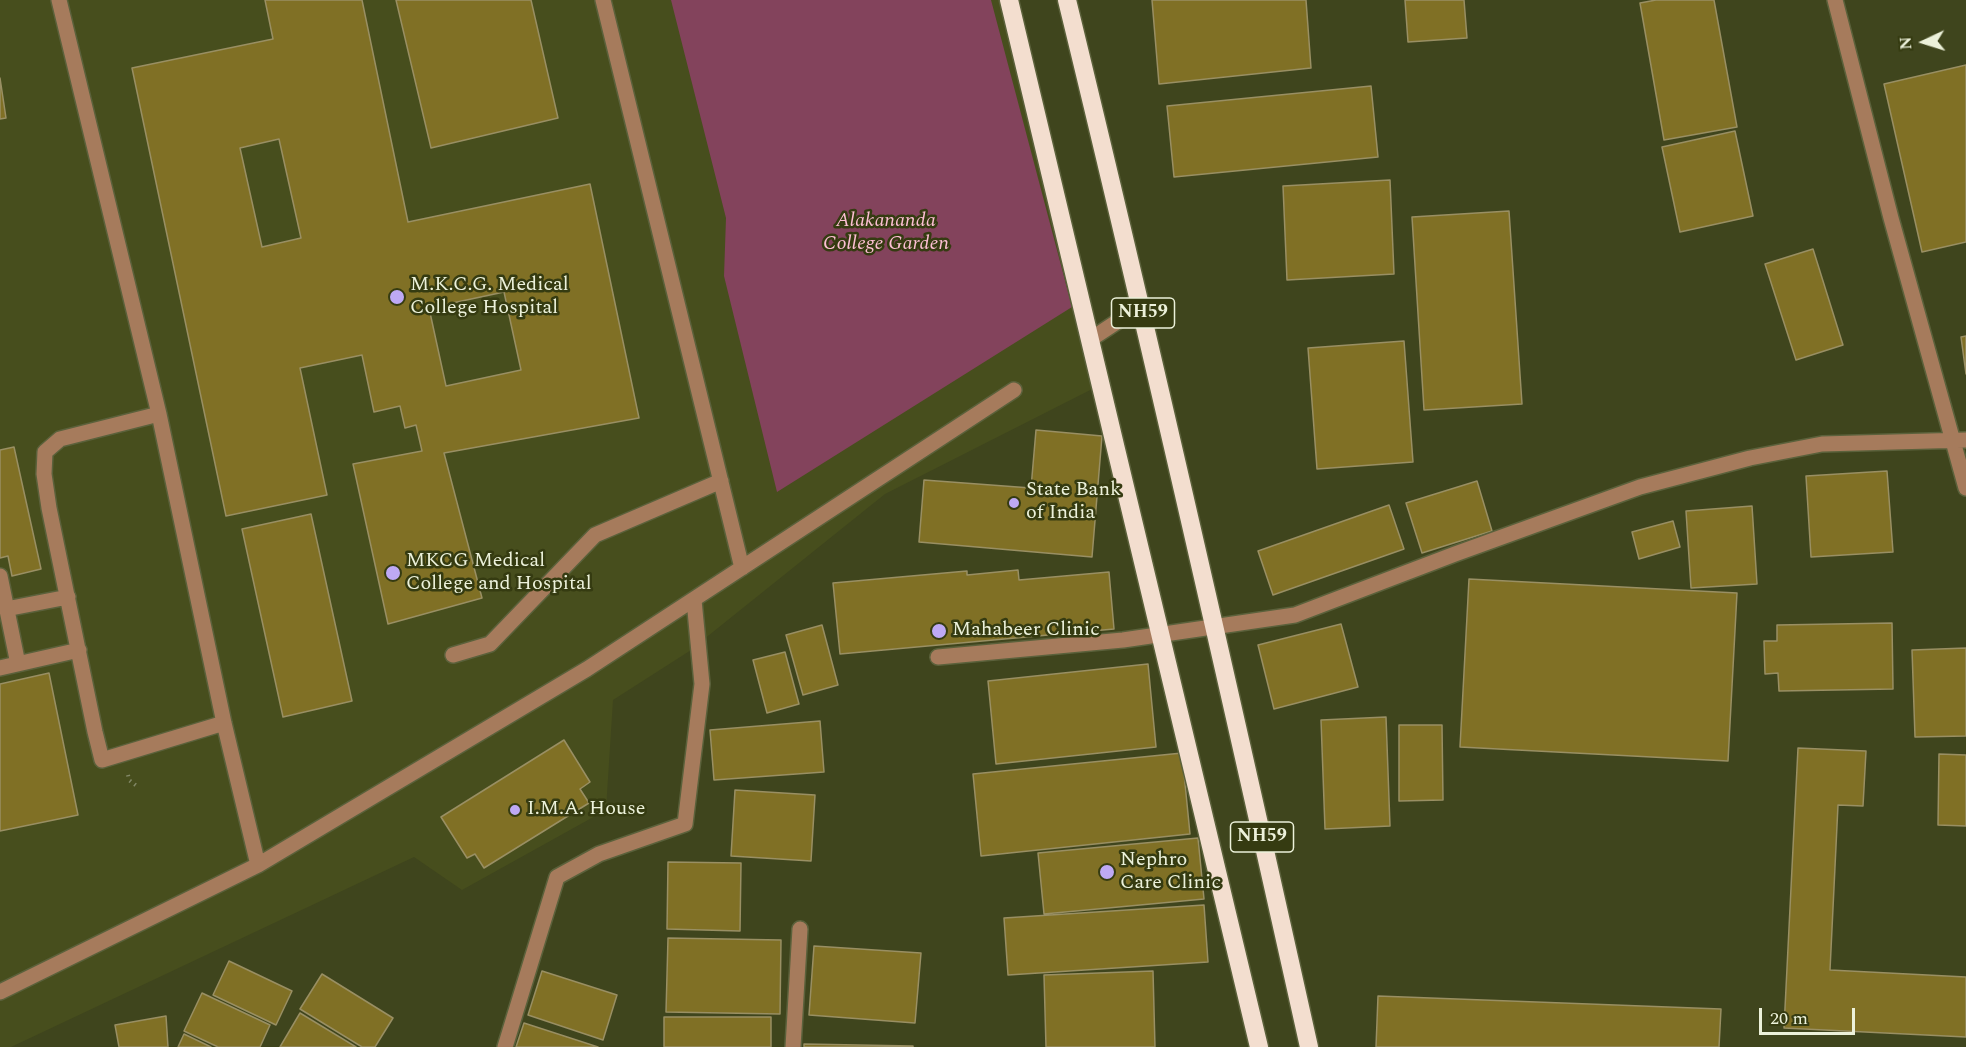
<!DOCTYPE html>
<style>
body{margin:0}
#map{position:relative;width:1966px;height:1047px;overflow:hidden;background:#3f451d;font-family:Spectral,serif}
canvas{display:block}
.north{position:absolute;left:1894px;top:12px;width:60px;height:60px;-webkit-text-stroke:4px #353b11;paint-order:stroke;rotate:266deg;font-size:16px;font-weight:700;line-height:24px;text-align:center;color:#ecf1da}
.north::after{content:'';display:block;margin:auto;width:21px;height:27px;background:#ecf1da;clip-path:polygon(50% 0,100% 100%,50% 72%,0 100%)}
.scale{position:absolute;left:1759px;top:1008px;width:96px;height:27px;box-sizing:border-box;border:3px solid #ecf1da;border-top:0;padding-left:8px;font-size:18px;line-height:21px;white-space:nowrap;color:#ecf1da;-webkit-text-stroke:4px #353b11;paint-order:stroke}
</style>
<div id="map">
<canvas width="1966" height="1047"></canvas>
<div class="north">N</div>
<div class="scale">20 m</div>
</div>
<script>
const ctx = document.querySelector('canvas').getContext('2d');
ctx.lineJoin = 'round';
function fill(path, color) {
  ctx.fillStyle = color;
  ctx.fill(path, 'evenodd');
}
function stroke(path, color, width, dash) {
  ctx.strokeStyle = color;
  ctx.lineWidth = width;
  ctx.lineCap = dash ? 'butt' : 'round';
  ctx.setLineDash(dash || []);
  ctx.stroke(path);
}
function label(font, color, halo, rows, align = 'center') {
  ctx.font = font + ' Spectral,serif';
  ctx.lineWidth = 5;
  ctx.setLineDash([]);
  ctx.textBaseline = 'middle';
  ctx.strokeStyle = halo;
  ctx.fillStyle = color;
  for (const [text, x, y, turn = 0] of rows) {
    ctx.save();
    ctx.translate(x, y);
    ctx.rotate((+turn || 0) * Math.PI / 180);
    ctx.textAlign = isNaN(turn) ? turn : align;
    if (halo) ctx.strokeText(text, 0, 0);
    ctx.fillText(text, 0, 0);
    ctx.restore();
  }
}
fill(new Path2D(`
 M0 0H1010L1110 380 885 494 688 652 613 700 606 810 462 890 414 857 11 1047H0Z`), '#474e1d');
fill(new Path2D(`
 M671 0H991L1072 307 777 492 724 276 726 218Z`), '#83435c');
const building = new Path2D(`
 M265 0H362L408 222 590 184 639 418 444 453 482 598 388 624 353 464 422 451 416 425 405 428 400 406 374 412 362 355 300 368 327 495 226 516 132 68 273 39ZM279 139 301 238 262 247 240 148ZM504 292 521 370 446 386 429 308Z
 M396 0H531L558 118 431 148Z
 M1152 0H1306L1311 68 1159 84Z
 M1405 0H1464L1467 38 1408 42Z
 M1656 0H1714L1737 127 1664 140 1640 3Z
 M1966 65V242L1922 252 1884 84Z
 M0 78 6 118 0 119Z
 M1371 86 1378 157 1174 177 1167 106Z
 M1735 131 1753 216 1680 232 1662 147Z
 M1390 180 1394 274 1287 280 1283 186Z
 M1509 211 1522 404 1424 410 1412 217Z
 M1813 249 1843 345 1796 360 1765 264Z
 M1966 336V374L1961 337Z
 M1404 341 1413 462 1317 469 1308 348Z
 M1036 430 1102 436 1092 557 919 542 924 480 1031 488Z
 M14 447 41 569 12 576 8 556 0 558V450Z
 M1887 471 1893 552 1811 557 1806 476Z
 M1477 481 1492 531 1422 553 1406 503Z
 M1389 505 1404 549 1273 595 1258 551Z
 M1752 506 1757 584 1691 588 1686 511Z
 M311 514 352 701 283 717 242 529Z
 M1673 521 1680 547 1639 559 1632 532Z
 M1018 570 1019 580 1109 572 1114 629 840 654 833 583 967 571V575Z
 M1469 579 1737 593 1728 761 1460 747Z
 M1892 623 1893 689 1779 691 1778 673 1765 674 1764 641H1777V625Z
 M1341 624 1358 687 1274 709 1258 645Z
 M822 625 838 685 803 695 786 635Z
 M1966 648V736L1915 737 1912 650Z
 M785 652 799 704 767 713 753 660Z
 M1148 664 1156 747 996 764 988 681Z
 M49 673 78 815 0 831V684Z
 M1386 717 1390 826 1325 829 1321 720Z
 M820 721 824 772 714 780 710 730Z
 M1399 725H1442L1443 800 1399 801Z
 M564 740 590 782 580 789 589 803 484 868 475 854 467 858 441 817Z
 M1798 748 1866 751 1863 806 1838 805 1830 970 1966 977V1037L1784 1028Z
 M1182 753 1190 834 981 856 973 774Z
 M1939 754 1966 755V826L1938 825Z
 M735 790 815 795 811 861 731 856Z
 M1198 838 1204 899 1044 914 1038 853Z
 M668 862 741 863 740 931 667 929Z
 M1204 905 1208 962 1008 975 1004 918Z
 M668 938 781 940 780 1014 666 1012Z
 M814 946 921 953 915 1023 809 1015Z
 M229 961 292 991 276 1025 213 995Z
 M542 971 617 995 603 1040 528 1015Z
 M1153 971 1155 1047H1046L1044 975Z
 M322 974 393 1018 375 1047H362L300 1009Z
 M202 993 270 1025 260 1047H218L184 1031Z
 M1378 996 1721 1009 1719 1047H1376Z
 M300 1013 356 1047H280Z
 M166 1016 168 1047H119L115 1025Z
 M664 1017H771V1047H664Z
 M524 1023 598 1047H516Z
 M184 1034 211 1047H178Z
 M804 1044 913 1046V1047H804Z`);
fill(building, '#807025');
stroke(building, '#998f63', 1.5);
const minor = new Path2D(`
 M59 0 159 414 224 723 258 865
 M603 0 742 568
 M1835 0 1891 218 1966 488
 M1091 339 1141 306
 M159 414 60 439 45 452 44 474 49 508 95 732 102 760 224 723
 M0 576 18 664
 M6 609 68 597
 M453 655 490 644 595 535 721 481
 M938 657 1123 640 1295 615 1455 554 1640 487 1750 458 1822 444 1966 440
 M0 668 79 650
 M0 992 258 865 587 669 1014 390
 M505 1047 557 877 599 854 685 824 702 684 694 600
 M793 1047 800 929`);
const highway = new Path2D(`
 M1009 0C1093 349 1174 698 1259 1047
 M1067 0C1152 348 1231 697 1309 1047`);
stroke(minor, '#5b613b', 18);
stroke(highway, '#5b613b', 21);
stroke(new Path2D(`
 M128 775 129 780 138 787`), '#828867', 4, [1.5, 4.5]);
stroke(minor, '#a67b5c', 15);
stroke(highway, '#f3decf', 18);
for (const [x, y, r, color] of [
 [397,297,8,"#bea9f4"],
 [1014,503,6,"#bea9f4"],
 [393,573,8,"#bea9f4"],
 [939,631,8,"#bea9f4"],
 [515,810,6,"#bea9f4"],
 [1107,872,8,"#bea9f4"]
]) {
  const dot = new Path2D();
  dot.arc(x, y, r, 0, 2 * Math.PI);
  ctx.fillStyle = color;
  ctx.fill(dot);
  stroke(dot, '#353b11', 2);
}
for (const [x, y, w] of [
 [1143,313,63],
 [1262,837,63]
]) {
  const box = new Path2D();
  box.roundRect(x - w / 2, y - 15, w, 30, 4.5);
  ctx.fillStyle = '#353b11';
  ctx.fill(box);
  stroke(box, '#ecf1da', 1.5);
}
label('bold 18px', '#ecf1da', null, [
 ["NH59",1143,313],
 ["NH59",1262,837]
]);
label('italic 20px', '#fdbfd4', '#353b11', [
 ["Alakananda",886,222],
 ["College Garden",886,245]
]);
label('20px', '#ecf1da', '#353b11', [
 ["M.K.C.G. Medical",410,286],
 ["College Hospital",410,309],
 ["State Bank",1026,491],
 ["of India",1026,514],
 ["MKCG Medical",406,562],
 ["College and Hospital",406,585],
 ["Mahabeer Clinic",952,631],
 ["I.M.A. House",527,810],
 ["Nephro",1120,861],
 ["Care Clinic",1120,884]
], 'left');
</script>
